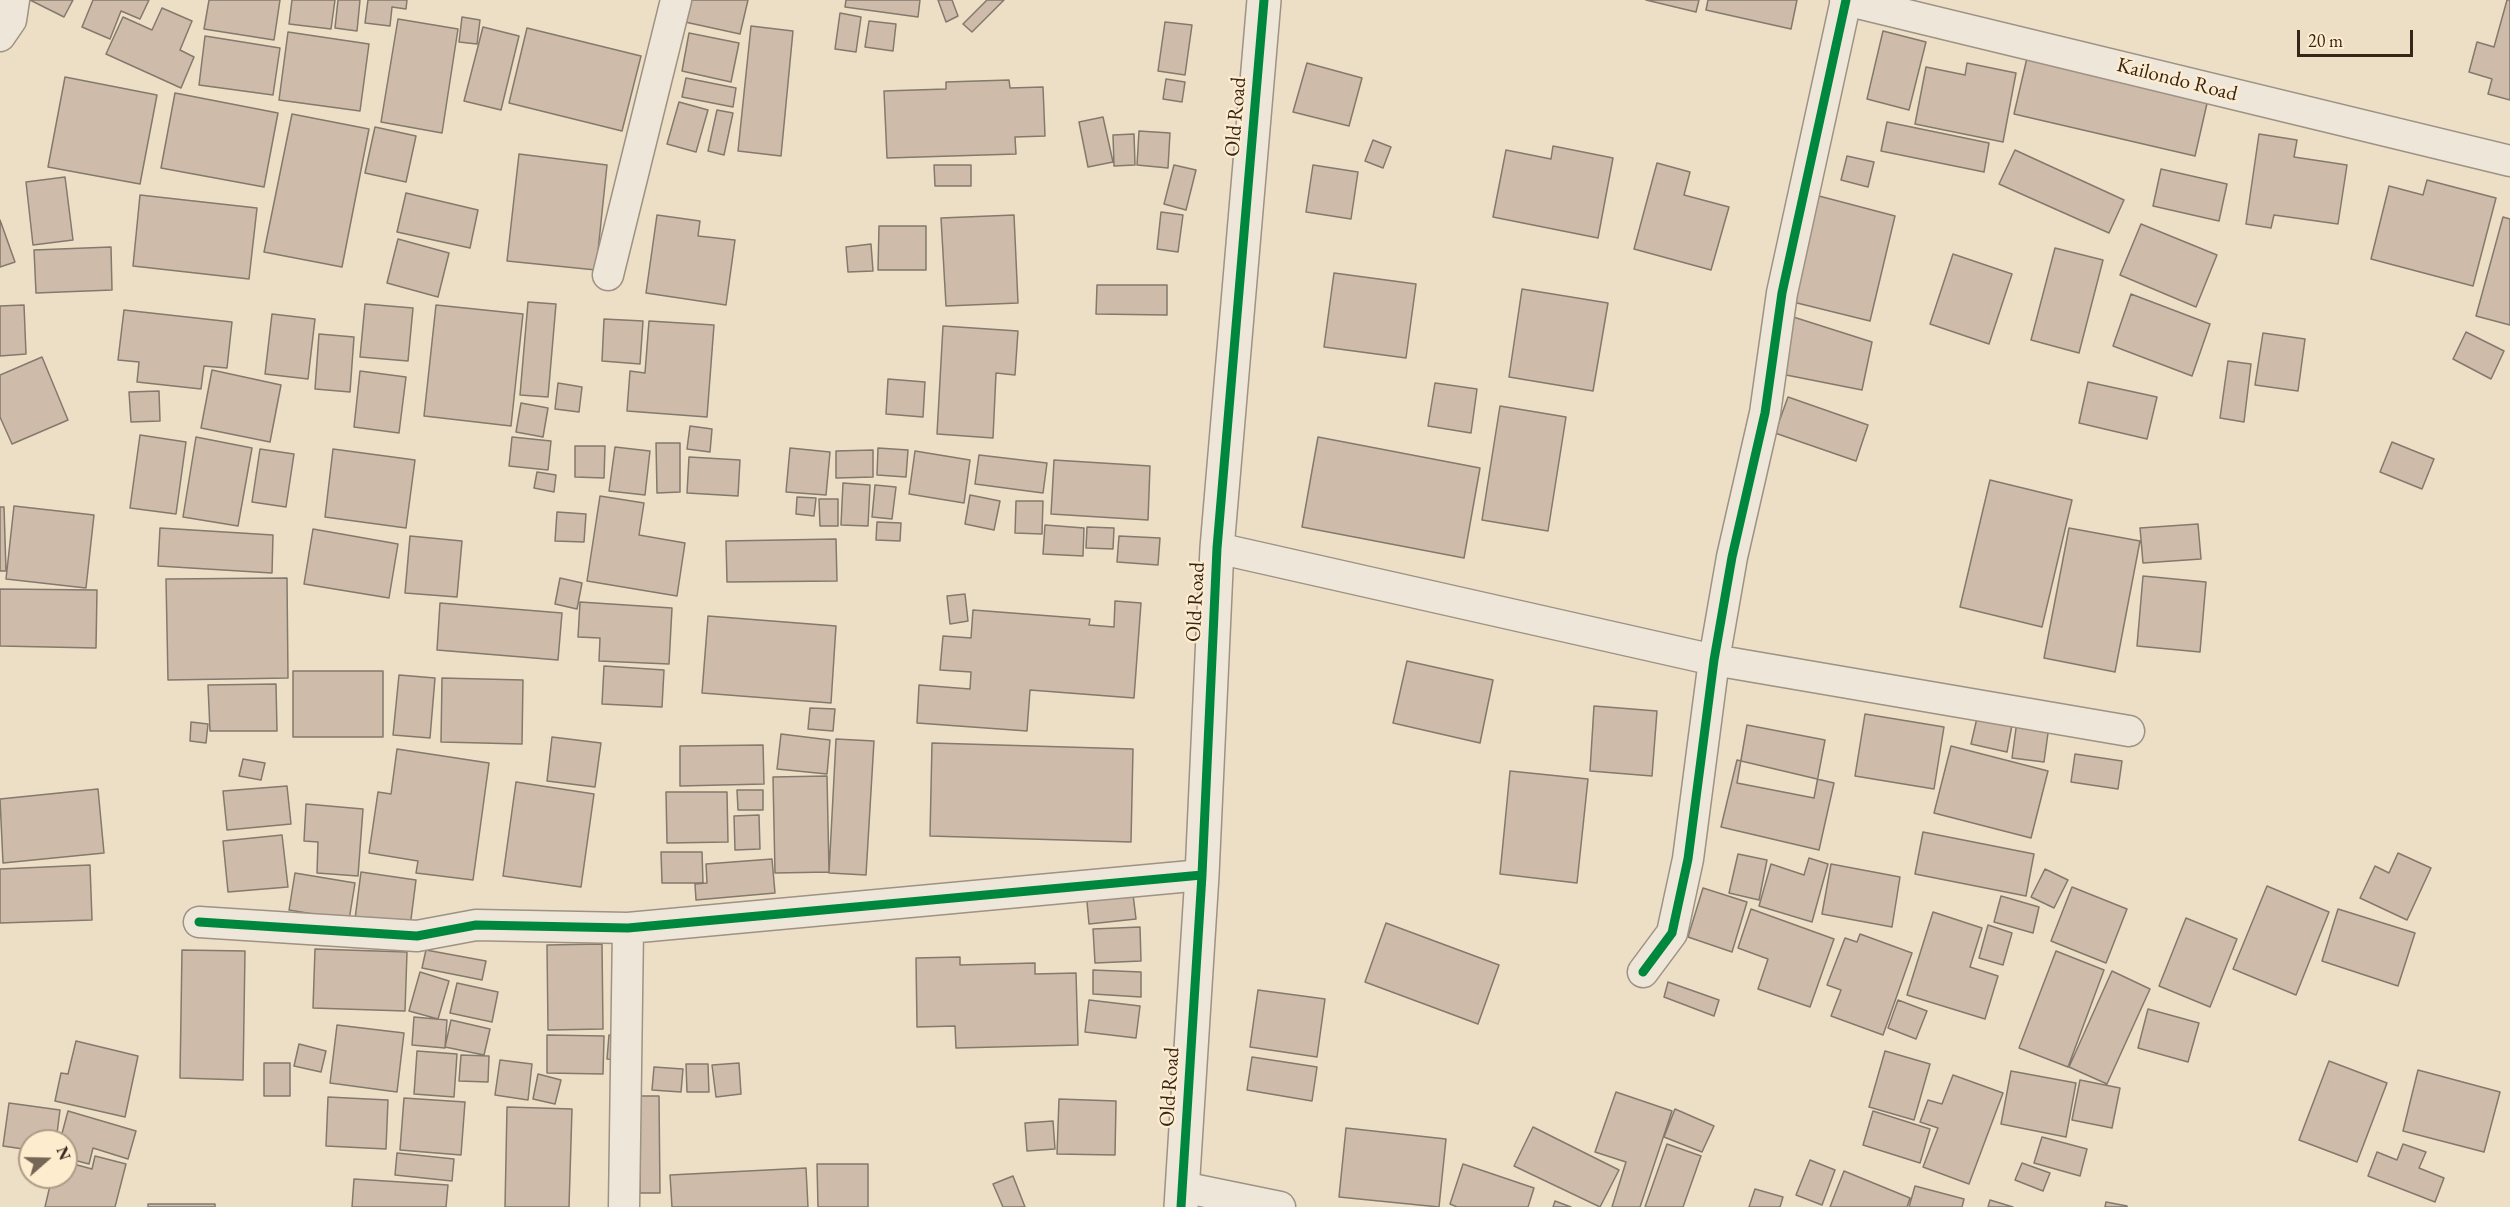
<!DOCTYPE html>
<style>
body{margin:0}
#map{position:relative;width:2510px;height:1207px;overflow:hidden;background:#eddec6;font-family:"EB Garamond",serif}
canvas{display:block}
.north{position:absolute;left:18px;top:1129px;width:60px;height:60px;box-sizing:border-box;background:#feeccf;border:2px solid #ae9c86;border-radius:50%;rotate:70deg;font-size:16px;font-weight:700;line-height:24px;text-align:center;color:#362518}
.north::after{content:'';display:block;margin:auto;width:21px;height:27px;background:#766655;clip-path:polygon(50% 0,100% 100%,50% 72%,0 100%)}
.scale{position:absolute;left:2297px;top:30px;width:116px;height:27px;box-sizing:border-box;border:3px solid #362518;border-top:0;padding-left:8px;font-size:18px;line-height:21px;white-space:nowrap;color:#362518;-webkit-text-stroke:4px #feeccf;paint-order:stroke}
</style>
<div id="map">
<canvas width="2510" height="1207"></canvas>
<div class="north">N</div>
<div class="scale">20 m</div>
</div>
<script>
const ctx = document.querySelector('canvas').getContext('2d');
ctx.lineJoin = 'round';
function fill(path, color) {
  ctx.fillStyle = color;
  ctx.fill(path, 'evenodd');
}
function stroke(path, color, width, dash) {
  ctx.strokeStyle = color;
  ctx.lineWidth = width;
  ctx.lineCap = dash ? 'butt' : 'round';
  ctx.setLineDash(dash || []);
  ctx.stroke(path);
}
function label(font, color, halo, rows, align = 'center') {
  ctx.font = font + ' "EB Garamond",serif';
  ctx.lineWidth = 4.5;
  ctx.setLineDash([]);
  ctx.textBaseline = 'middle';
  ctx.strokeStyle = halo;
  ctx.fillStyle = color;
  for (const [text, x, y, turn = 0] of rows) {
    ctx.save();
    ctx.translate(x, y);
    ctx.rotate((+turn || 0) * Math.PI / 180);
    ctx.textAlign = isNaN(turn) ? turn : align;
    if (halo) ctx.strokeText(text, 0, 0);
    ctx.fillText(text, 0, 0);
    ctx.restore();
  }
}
const building = new Path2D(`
 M30 0H73L64 17Z
 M93 0H149L140 19 121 11 110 39 82 27Z
 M209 0H280L274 40 204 29Z
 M292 0H335L331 29 289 24Z
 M338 0H360L357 31 335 28Z
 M368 0H407L406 9 392 7 390 26 365 23Z
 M689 0H748L740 34 685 22Z
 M846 0H920L918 17 845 7Z
 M938 0H952L958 16 946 22Z
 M987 0H1004L972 32 963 24Z
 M1646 0H1699L1696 12Z
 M1708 0H1797L1791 29 1706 10Z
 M2507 0H2510V100L2488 94 2492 79 2469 72 2477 42 2494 47Z
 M162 8 192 21 180 50 194 57 181 88 106 54 123 17 152 30Z
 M840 13 861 17 856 52 835 49Z
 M462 17 480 20 477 44 459 42Z
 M398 19 458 29 442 133 381 122Z
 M869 21 896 24 893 51 865 47Z
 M1165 22 1192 25 1185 75 1158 71Z
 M751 26 793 31 781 156 738 151Z
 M483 27 519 36 501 110 464 101Z
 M527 28 641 56 622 131 509 103Z
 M1883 31 1926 42 1909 110 1867 99Z
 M288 32 369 44 360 111 279 100Z
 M689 33 739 43 731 82 682 71Z
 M205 36 280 48 273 95 199 85Z
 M2027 58 2208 99 2195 156 2014 114Z
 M1307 63 1362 78 1349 126 1293 112Z
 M1967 63 2016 73 2003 142 1915 124 1926 67 1965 75Z
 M65 77 157 95 140 184 48 167Z
 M686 78 736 88 733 107 682 97Z
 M1166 79 1185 82 1182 102 1163 99Z
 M1009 80 1010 88 1043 87 1045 136 1015 137 1016 154 887 158 884 91 946 89V82Z
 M175 93 278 113 264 187 161 168Z
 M679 102 708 110 696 152 667 144Z
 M717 110 733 113 724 155 708 151Z
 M292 114 369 129 342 267 264 252Z
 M1103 117 1113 162 1088 167 1079 122Z
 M1887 122 1989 143 1984 172 1881 151Z
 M375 127 416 136 406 182 365 173Z
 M1139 131 1170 133 1168 168 1137 165Z
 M1134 134 1135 165 1114 166 1113 135Z
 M2259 134 2297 140 2294 157 2347 165 2338 224 2274 215 2271 228 2246 224Z
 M1373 140 1391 147 1383 168 1365 161Z
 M1553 146 1613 158 1598 238 1493 217 1506 150 1551 159Z
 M2015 150 2124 200 2109 233 1999 184Z
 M519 154 607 165 596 270 507 261Z
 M1847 156 1874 162 1868 187 1841 180Z
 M1657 163 1690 172 1684 195 1729 207 1711 270 1634 249Z
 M934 165H971V186H935Z
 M1174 165 1196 170 1186 210 1164 204Z
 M1313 165 1358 172 1351 219 1306 212Z
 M2161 169 2227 184 2219 221 2153 206Z
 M65 177 73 240 33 245 26 182Z
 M2427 180 2496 198 2473 286 2371 259 2389 186 2423 195Z
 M406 193 478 210 470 248 397 232Z
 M140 195 257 208 249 279 133 266Z
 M1819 196 1895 216 1870 321 1793 302Z
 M1161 212 1183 215 1178 252 1157 249Z
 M657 215 700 221 698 236 735 240 726 305 646 293Z
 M1014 215 1018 303 946 306 941 218Z
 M2503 217 2510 219V325L2476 316Z
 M0 220 15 262 0 267Z
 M2141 224 2217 255 2196 307 2120 275Z
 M879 226H926V270H878Z
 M398 239 449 253 438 297 387 283Z
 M871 244 873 271 848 272 846 247Z
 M111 247 112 290 36 293 34 250Z
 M2055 248 2103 260 2079 353 2031 340Z
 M1953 254 2012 274 1989 344 1930 324Z
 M1334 273 1416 284 1406 358 1324 347Z
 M1097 285H1167V315L1096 314Z
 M1522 289 1608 303 1593 391 1509 377Z
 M2131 294 2210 324 2192 376 2113 346Z
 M528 302 556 304 548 397 520 395Z
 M365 304 413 308 408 361 360 357Z
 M24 305 26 354 0 356V306Z
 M436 305 523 314 511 426 424 416Z
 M124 310 232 322 227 368 204 366 201 389 137 382 139 362 118 360Z
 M272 314 315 319 308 379 265 374Z
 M1787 315 1872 342 1862 390 1776 373Z
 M604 319 643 321 640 364 602 361Z
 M649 321 714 325 707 417 627 411 630 371 645 373Z
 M943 326 1018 331 1015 375 996 373 993 438 937 434Z
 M2466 332 2504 351 2491 379 2453 359Z
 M2263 333 2305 339 2298 391 2255 385Z
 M319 334 354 337 350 392 315 389Z
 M42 357 68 420 12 444 0 417V375Z
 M2228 361 2251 364 2244 422 2220 418Z
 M212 370 281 385 270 442 201 428Z
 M360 371 406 377 399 433 354 427Z
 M888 379 925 382 923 417 886 414Z
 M2088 382 2157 397 2147 439 2079 423Z
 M558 383 582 387 579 412 555 409Z
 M1435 383 1477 389 1471 433 1428 426Z
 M159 391 160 421 131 422 129 392Z
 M1788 397 1868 425 1856 461 1775 433Z
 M521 403 548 408 543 437 516 432Z
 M1500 406 1566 417 1548 531 1482 520Z
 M690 426 712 429 710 452 687 449Z
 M140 435 186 442 176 514 130 508Z
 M196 437 252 448 238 526 183 517Z
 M512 437 551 441 548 470 509 466Z
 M1318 437 1480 468 1464 558 1302 527Z
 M2392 442 2434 459 2422 489 2380 472Z
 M656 443H680V492L657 493Z
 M575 446H605L604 478 575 477Z
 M615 447 650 451 645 495 609 491Z
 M790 448 830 452 826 495 786 492Z
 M878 448 908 450 906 477 877 475Z
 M260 449 294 454 286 507 252 502Z
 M333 449 415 460 406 528 325 517Z
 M873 450V477L836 478V451Z
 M915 451 970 460 964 503 909 494Z
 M979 455 1047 463 1043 493 975 484Z
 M689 457 740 460 738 496 687 493Z
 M1054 460 1150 466 1148 520 1051 514Z
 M537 472 556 475 554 492 534 488Z
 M1990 480 2072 500 2042 627 1960 607Z
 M843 483 870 485 868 526 841 525Z
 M875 485 896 487 892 519 872 517Z
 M970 495 1000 501 994 530 965 524Z
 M600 496 644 503 639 535 685 543 677 596 587 581Z
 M797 497 816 498 814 516 796 514Z
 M819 499H838V526H820Z
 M1016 501H1043L1042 534 1015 533Z
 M14 506 94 515 86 588 6 579Z
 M0 507H4L6 571H0Z
 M557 512 586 514 584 542 555 541Z
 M877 522 901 523 900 541 876 540Z
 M2198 524 2201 559 2143 563 2140 528Z
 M1045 525 1084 528 1083 556 1043 554Z
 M1087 527 1114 528 1113 549 1086 548Z
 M160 528 273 535 272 573 158 566Z
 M2069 528 2140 541 2115 672 2044 658Z
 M313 529 398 544 389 598 304 584Z
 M410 536 462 541 457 597 405 593Z
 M1119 536 1160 538 1158 565 1117 562Z
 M836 539 837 581 727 582 726 541Z
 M2143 576 2206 582 2200 652 2137 646Z
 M287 578 288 678 168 680 166 579Z
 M560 578 582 583 577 609 555 604Z
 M0 589 97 590 96 648 0 646Z
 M965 594 968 621 950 624 947 596Z
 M1115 601 1141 603 1134 698 1030 690 1027 731 917 723 919 685 970 689 971 672 940 670 943 636 971 638 973 610 1090 619 1089 625 1114 627Z
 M580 602 672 608 669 664 599 661 600 638 578 637Z
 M440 603 562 613 558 660 437 650Z
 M708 616 836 626 831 703 702 693Z
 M1407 661 1493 680 1480 743 1393 723Z
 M604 666 664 670 662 707 602 704Z
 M293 671H383V737H293Z
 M399 675 435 678 430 738 393 735Z
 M442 678 523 680 522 744 441 742Z
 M276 684 277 731H210L208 685Z
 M1594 706 1657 711 1652 776 1590 771Z
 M810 708 835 709 833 731 808 729Z
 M1865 714 1944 727 1934 789 1855 776Z
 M1977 718 2012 725 2007 752 1971 744Z
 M2017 721 2049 726 2044 762 2012 758Z
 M191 722 208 724 206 743 190 741Z
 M1747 725 1825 740 1814 798 1737 783Z
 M781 734 830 740 827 774 777 769Z
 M552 737 601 743 595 787 547 781Z
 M836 739 874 741 866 875 829 873Z
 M932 743 1133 749 1131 842 930 836Z
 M763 745 764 784 680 786V746Z
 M1951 746 2048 771 2031 838 1934 813Z
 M397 749 489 763 473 880 416 873 418 861 369 853 378 792 391 794Z
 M2075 754 2122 761 2118 789 2071 782Z
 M243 759 265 763 261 780 239 776Z
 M1737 760 1834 783 1819 850 1721 827Z
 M1510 771 1588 779 1577 883 1500 874Z
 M827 776 829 872 775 873 773 777Z
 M516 782 594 794 581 887 503 876Z
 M287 786 291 824 227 830 223 791Z
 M98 789 104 853 3 863 0 799Z
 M737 790H763V810H738Z
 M666 792H727L728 842 667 843Z
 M306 804 363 809 358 876 317 873 318 842 304 841Z
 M759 815 760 849 735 850 734 816Z
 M1923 832 2034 854 2026 896 1915 874Z
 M282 835 288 887 228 892 223 841Z
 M661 852H702L703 883H662Z
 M2398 853 2431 868 2407 920 2360 898 2375 866 2389 873Z
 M1738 854 1767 860 1759 900 1729 893Z
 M1809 858 1828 864 1812 922 1759 906 1771 864 1804 875Z
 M772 859 775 893 696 900 695 884 707 883 706 864Z
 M1831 864 1900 877 1892 927 1822 914Z
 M90 865 92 920 0 923V869Z
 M2045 869 2068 880 2054 908 2031 897Z
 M361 872 416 880 410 927 355 919Z
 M295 873 355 883 349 920 289 910Z
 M1132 886 1136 919 1089 924 1086 891Z
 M2267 886 2329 912 2296 995 2233 969Z
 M2072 887 2127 909 2106 963 2051 941Z
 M1703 888 1747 902 1732 952 1688 937Z
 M2001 896 2039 907 2033 933 1994 922Z
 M1751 909 1834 939 1810 1007 1758 989 1768 959 1738 948Z
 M2338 909 2415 933 2398 986 2322 961Z
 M1933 912 1982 928 1970 967 1998 976 1985 1019 1907 995Z
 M2186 918 2237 939 2210 1007 2159 986Z
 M1386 923 1499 965 1478 1024 1365 982Z
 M1988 925 2012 933 2003 965 1979 958Z
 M1140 927 1141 961 1095 963 1093 929Z
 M1860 934 1912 953 1883 1035 1831 1016 1841 990 1827 985 1845 938 1857 942Z
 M602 944 603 1029 548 1030 547 945Z
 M315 949 407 952 405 1011 313 1008Z
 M182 950 245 951 243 1080 180 1078Z
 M426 950 486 961 482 980 422 968Z
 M2056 951 2104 970 2068 1067 2019 1048Z
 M960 957V965L1035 963V974L1076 973 1078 1045 956 1048 955 1026 917 1027 916 958Z
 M1093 970 1141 972V997L1093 994Z
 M2112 971 2150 989 2107 1084 2069 1067Z
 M420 972 449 981 438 1019 409 1011Z
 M1668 982 1719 1000 1714 1016 1664 997Z
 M457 983 498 992 492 1022 450 1013Z
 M1258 990 1325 999 1317 1057 1250 1047Z
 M1089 1000 1140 1006 1136 1038 1085 1032Z
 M1898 1000 1927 1011 1916 1039 1888 1028Z
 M2148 1009 2199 1023 2188 1062 2138 1048Z
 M414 1017 447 1020 445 1048 412 1045Z
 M451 1020 490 1029 484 1055 445 1047Z
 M337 1025 404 1033 397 1092 330 1083Z
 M547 1035 604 1036 603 1074 547 1073Z
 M609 1035 624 1037 623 1060 607 1059Z
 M76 1041 138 1056 125 1117 55 1101 61 1073 68 1074Z
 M299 1044 326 1051 321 1072 294 1066Z
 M417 1051 457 1054 454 1097 414 1094Z
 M1885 1051 1930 1064 1914 1120 1869 1107Z
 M461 1055 489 1056 488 1082 459 1081Z
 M1252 1057 1317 1067 1312 1101 1247 1090Z
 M500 1060 532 1064 528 1100 495 1095Z
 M2329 1061 2387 1083 2357 1162 2299 1140Z
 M264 1063H290V1096H264Z
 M739 1063 741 1094 716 1097 712 1065Z
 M686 1064H708L709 1092H687Z
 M654 1067 683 1069 681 1092 652 1090Z
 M2418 1070 2500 1092 2484 1152 2403 1131Z
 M2011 1071 2076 1083 2066 1137 2001 1124Z
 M538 1074 561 1080 555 1104 533 1099Z
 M1953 1075 2003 1093 1969 1184 1923 1167 1938 1128 1920 1122 1928 1100 1942 1104Z
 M2080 1080 2120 1088 2112 1128 2072 1120Z
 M1616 1092 1672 1111 1640 1207H1612L1626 1162 1595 1152Z
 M640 1096H659L660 1193H640Z
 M328 1097 388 1100 386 1149 326 1146Z
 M404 1098 465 1102 461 1155 400 1150Z
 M1059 1099 1116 1101 1115 1155 1057 1154Z
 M9 1103 60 1110 56 1141H30V1150L3 1146Z
 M507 1107 572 1109 569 1207H505Z
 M1675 1109 1714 1126 1702 1152 1664 1137Z
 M68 1111 136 1131 128 1159 93 1148 89 1164 66 1158V1141H60Z
 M1873 1111 1930 1129 1920 1163 1863 1145Z
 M1053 1121 1055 1149 1027 1151 1025 1123Z
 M1533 1127 1619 1170 1600 1207 1514 1166Z
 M1346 1128 1446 1139 1439 1207 1339 1197Z
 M2042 1137 2087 1149 2080 1176 2034 1163Z
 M1667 1144 1701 1156 1683 1207H1645Z
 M2403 1144 2426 1152 2419 1168 2444 1178 2435 1202 2368 1176 2377 1152 2397 1160Z
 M397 1153 454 1159 452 1181 395 1175Z
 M95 1156 126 1164 115 1207H45L52 1177H66V1162L92 1169Z
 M1810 1160 1835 1170 1822 1205 1796 1195Z
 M2022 1163 2050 1173 2043 1191 2015 1180Z
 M817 1164H868V1207H818Z
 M1463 1164 1534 1188 1528 1207H1457L1450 1204Z
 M806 1168 808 1207H672L670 1175Z
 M1844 1171 1910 1198 1907 1207H1830Z
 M1013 1176 1025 1207H1003L993 1184Z
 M354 1179 448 1185 446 1207H352Z
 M1915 1186 1964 1199 1962 1207H1909Z
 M1755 1189 1783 1197 1780 1207H1749Z
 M1990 1200 2013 1207H1988Z
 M1555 1201 1571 1207H1553Z
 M2106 1202 2127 1206V1207H2105Z
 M148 1204H215V1207H148Z`);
fill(building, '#cfbbaa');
stroke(building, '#83796c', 1.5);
const minor = new Path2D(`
 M1845 0 2510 161
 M0 36 11 20 14 0
 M608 275 676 0
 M1217 548 1714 660 2129 731
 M199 922 417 936 476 925 628 928 1202 875
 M1643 972 1672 933 1688 859 1714 660 1732 557 1765 413 1782 293 1846 0
 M1182 1187 1280 1207
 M624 1207 628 928`);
const tertiary = new Path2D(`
 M1181 1207 1202 875 1217 548 1264 0`);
stroke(minor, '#9d9283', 33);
stroke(tertiary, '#9d9283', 36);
stroke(minor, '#efe6da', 30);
stroke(tertiary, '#efe6da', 33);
stroke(new Path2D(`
 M199 922 417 936 476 925 628 928 1202 875
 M1643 972 1672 933 1688 859 1714 660 1732 557 1765 413 1782 293 1846 0
 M1181 1207 1202 875 1217 548 1264 0`), '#00873e', 9);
label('21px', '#362518', '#feeccf', [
 ["Kailondo Road",2177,80,14],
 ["Old Road",1236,117,-85],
 ["Old Road",1196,602,-87],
 ["Old Road",1170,1087,-86]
]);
</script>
